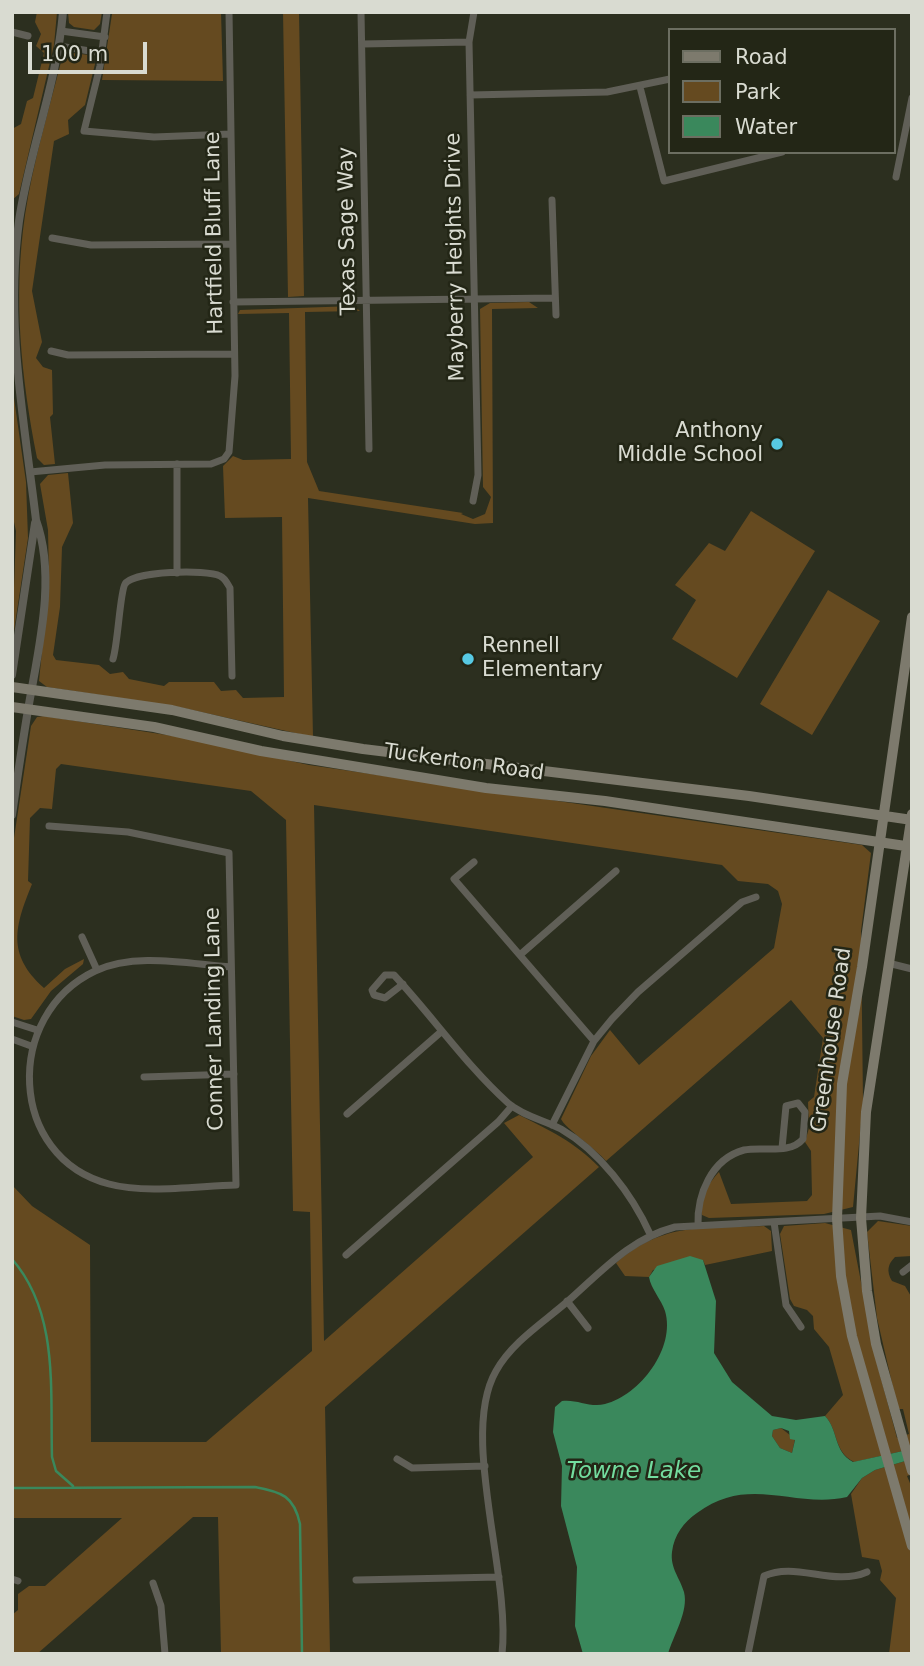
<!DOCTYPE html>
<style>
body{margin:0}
#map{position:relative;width:924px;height:1666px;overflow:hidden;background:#2c2f1f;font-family:"DejaVu Sans",sans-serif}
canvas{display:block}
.frame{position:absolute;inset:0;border:14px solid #d9dbd1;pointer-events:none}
.legend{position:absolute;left:668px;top:28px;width:228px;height:126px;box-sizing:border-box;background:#232616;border:2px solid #6c6e61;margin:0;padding:9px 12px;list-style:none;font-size:21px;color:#d9dbd1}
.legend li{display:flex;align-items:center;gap:14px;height:35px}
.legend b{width:35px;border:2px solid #6c6e61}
.scale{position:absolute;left:28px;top:42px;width:119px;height:32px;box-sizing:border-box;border:4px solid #d9dbd1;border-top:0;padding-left:9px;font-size:21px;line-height:24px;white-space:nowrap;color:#d9dbd1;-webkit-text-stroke:5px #232616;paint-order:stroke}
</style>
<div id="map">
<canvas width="924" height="1666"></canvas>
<div class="frame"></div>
<ul class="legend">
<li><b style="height:9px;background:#7d7a6d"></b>Road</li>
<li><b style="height:19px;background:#654a20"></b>Park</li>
<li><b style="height:19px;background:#3a885c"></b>Water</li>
</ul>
<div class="scale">100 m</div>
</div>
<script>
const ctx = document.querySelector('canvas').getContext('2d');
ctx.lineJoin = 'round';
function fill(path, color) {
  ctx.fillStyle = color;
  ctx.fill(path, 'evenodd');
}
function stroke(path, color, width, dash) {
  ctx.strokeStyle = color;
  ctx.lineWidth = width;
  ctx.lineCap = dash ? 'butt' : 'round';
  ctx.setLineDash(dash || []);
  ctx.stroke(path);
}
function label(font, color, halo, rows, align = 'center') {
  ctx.font = font + ' "DejaVu Sans",sans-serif';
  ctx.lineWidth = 5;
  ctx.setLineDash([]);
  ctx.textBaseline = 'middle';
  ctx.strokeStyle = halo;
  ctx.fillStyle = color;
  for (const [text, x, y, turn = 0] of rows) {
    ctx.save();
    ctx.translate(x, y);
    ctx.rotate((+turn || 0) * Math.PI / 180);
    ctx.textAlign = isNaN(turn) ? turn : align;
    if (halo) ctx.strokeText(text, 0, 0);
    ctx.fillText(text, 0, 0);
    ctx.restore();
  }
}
fill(new Path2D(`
 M37 12H57L54 45 19 194 12 200V129L21 124 27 101 33 98 44 53 36 46 41 34 35 22Z
 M68 12H102L100 24 94 30 74 27 69 23Z
 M221 12 223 81 102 80 112 14Z
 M283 12H299L304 296 288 297Z
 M72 53 89 55 95 64 85 105 68 120 69 134 54 141 32 291 42 342 36 358 43 367 52 370 53 414 50 417 55 464 44 465 37 458C21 377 13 298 25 215 33 162 49 110 62 58Z
 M529 302 538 308 492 309 493 523 475 524 308 498 313 737 179 707 47 687 39 681 49 580 48 530 40 484 48 475 68 473 73 523 62 547 60 607 53 655 56 660 99 665 110 674 123 672 129 679 164 686 169 682H214L221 691 236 690 243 698 284 697 282 517 225 518 223 466 233 456 243 460 291 459 289 313 238 314 240 310 354 306 360 311 305 312 307 462 319 491 463 513 461 514 473 519 485 514 491 497 483 487 480 309 490 303Z
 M12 384 26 482 28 538 12 644 16 531 12 513Z
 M751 511 815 551 737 678 672 639 696 600 675 585 709 543 725 551Z
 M828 590 880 621 812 735 760 704Z
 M44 716 186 738 309 765 862 845 871 853 861 931 863 1102 853 1207 824 1214 709 1218 702 1215C698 1199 709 1183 719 1172L731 1204 807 1201 812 1195 811 1151 805 1142 809 1128 808 1102 814 1097 823 1038 791 1000 606 1161C596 1149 565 1128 561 1119L591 1056 610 1030 639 1065 774 948 782 904 778 891 768 884 738 881 722 865 314 805 324 1341 533 1157 504 1123 519 1115C549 1130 575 1142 599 1167L325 1407 330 1654H221L218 1517H193L37 1654H12V1615L18 1610V1594L29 1586H45L122 1518H12V1185L32 1206 90 1245 91 1442H206L312 1351 310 1212 293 1211 286 820 251 791 61 764 56 769 52 809 40 808 30 818 28 881 32 884C15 926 6 954 44 988L65 969 84 959 83 964 51 991 31 1019 24 1020 12 1016V851L31 726 37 717Z
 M878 1221 912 1226V1256L895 1257C888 1264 886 1271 892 1281L905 1286 912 1298V1449L854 1462C833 1451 839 1431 825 1416L843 1395 829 1347 814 1329 813 1316 807 1310 794 1306 790 1299 780 1234 784 1226 825 1223 851 1230 876 1360 897 1438 909 1434 903 1409H898L877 1318 867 1232Z
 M764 1226 771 1231 772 1251 705 1265 703 1260 653 1270 649 1277 625 1276 616 1263C663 1222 705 1228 764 1226Z
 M781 1428 795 1439 792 1453 780 1448 772 1436 773 1430Z
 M912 1459V1474L907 1476 912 1488V1654H889L896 1598 880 1580 882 1571 879 1560 862 1557 851 1494 862 1478 875 1470Z`), '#654a20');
fill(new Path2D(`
 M690 1256 703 1260 716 1301 714 1353 732 1382 772 1416 796 1420 825 1416C839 1431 833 1451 853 1462L912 1449V1459L875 1470 862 1478 847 1497C794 1509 749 1474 697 1513 684 1522 674 1535 672 1552 670 1568 680 1578 684 1592 689 1611 673 1636 668 1654H583L575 1626 577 1567 561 1506 562 1466 553 1432 555 1407 562 1401C577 1399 590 1408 605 1404 640 1395 676 1348 665 1311 661 1299 651 1289 649 1277L657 1266ZM781 1428 789 1431 790 1439 795 1440 792 1453 780 1448 772 1436 773 1430Z`), '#3a885c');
stroke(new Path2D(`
 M12 1259C59 1313 50 1389 52 1457L56 1471 73 1486
 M12 1488 255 1487C282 1492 294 1496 300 1524L302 1654`), '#3a885c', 2.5);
stroke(new Path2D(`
 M107 12 100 66 84 131 154 137 231 134
 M361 12 369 449
 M61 31 105 37
 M12 32 28 36
 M362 44 469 42
 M59 46 102 53
 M640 87 664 181 782 152
 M470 95 607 92 670 79
 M896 177 912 98
 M552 200 556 315
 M52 238 91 245 232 244
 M233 302 554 298
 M51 351 68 355 233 354
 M30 472 105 465 211 464 224 459 229 452 235 376 229 12
 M473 501 478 475 469 42 474 12
 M177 573V464
 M113 659C118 643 120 592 125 584 132 571 207 569 220 576 225 578 227 583 230 588L232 676
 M49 826 128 832 229 853 236 1185C198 1186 145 1194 109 1184 8 1158 3 1015 95 971 136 952 188 964 231 967
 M474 862 454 879 594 1041
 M82 937 97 970
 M521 954 616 871
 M888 963 912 969
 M403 984 385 998 374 995 372 990 385 975H394C433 1017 466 1065 508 1103 523 1116 544 1120 561 1129 599 1151 632 1194 650 1234
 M12 1022 37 1030
 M12 1039 31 1046
 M144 1077 234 1074
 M347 1114 442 1031
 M552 1125 594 1041 612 1019 638 992 742 902 756 897
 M774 1222 786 1305 801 1327
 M698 1225C697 1195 711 1159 744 1150 762 1146 790 1155 803 1139L805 1112 798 1103 786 1106 782 1148
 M346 1255 498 1122 512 1106
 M903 1272 912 1265
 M567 1301 588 1328
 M397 1459 412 1468 485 1466
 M12 1579 18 1581
 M356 1580 499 1577
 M153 1583 161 1606 165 1654
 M502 1654C511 1574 459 1435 496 1371 512 1342 544 1322 568 1301 603 1270 630 1239 675 1227L880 1216 912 1222
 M748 1654 764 1576C796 1561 833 1587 867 1572`), '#605f57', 7);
stroke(new Path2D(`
 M12 675 35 523
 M12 815C17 780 22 745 28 710 38 650 57 578 36 520 24 420 5 322 19 221 29 151 57 84 63 12`), '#605f57', 8);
stroke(new Path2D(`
 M912 617 862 967 842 1084 837 1219 841 1276 852 1336 912 1546
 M12 687 172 710 283 736 363 749 749 796 912 820
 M12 707 154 727 261 751 486 788 605 801 912 847
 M912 814 866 1112 861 1218 867 1291 876 1344 912 1471`), '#7d7a6d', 10);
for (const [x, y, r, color] of [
 [777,444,7,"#57c9e3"],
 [468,659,7,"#57c9e3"]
]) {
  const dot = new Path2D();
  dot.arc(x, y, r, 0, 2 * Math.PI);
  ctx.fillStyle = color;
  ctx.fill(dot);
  stroke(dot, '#232616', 2.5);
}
label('21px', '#d9dbd1', '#232616', [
 ["Texas Sage Way",348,231,-91],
 ["Hartfield Bluff Lane",215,233,-91],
 ["Mayberry Heights Drive",456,257,-91],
 ["Tuckerton Road",464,763,8],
 ["Conner Landing Lane",215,1019,-91],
 ["Greenhouse Road",832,1040,-82]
]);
label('21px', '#d9dbd1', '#232616', [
 ["Anthony",763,432],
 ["Middle School",763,456],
 ["Rennell",482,647,"left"],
 ["Elementary",482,671,"left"]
], 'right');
label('italic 23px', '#73dd9f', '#232616', [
 ["Towne Lake",634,1472]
]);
</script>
